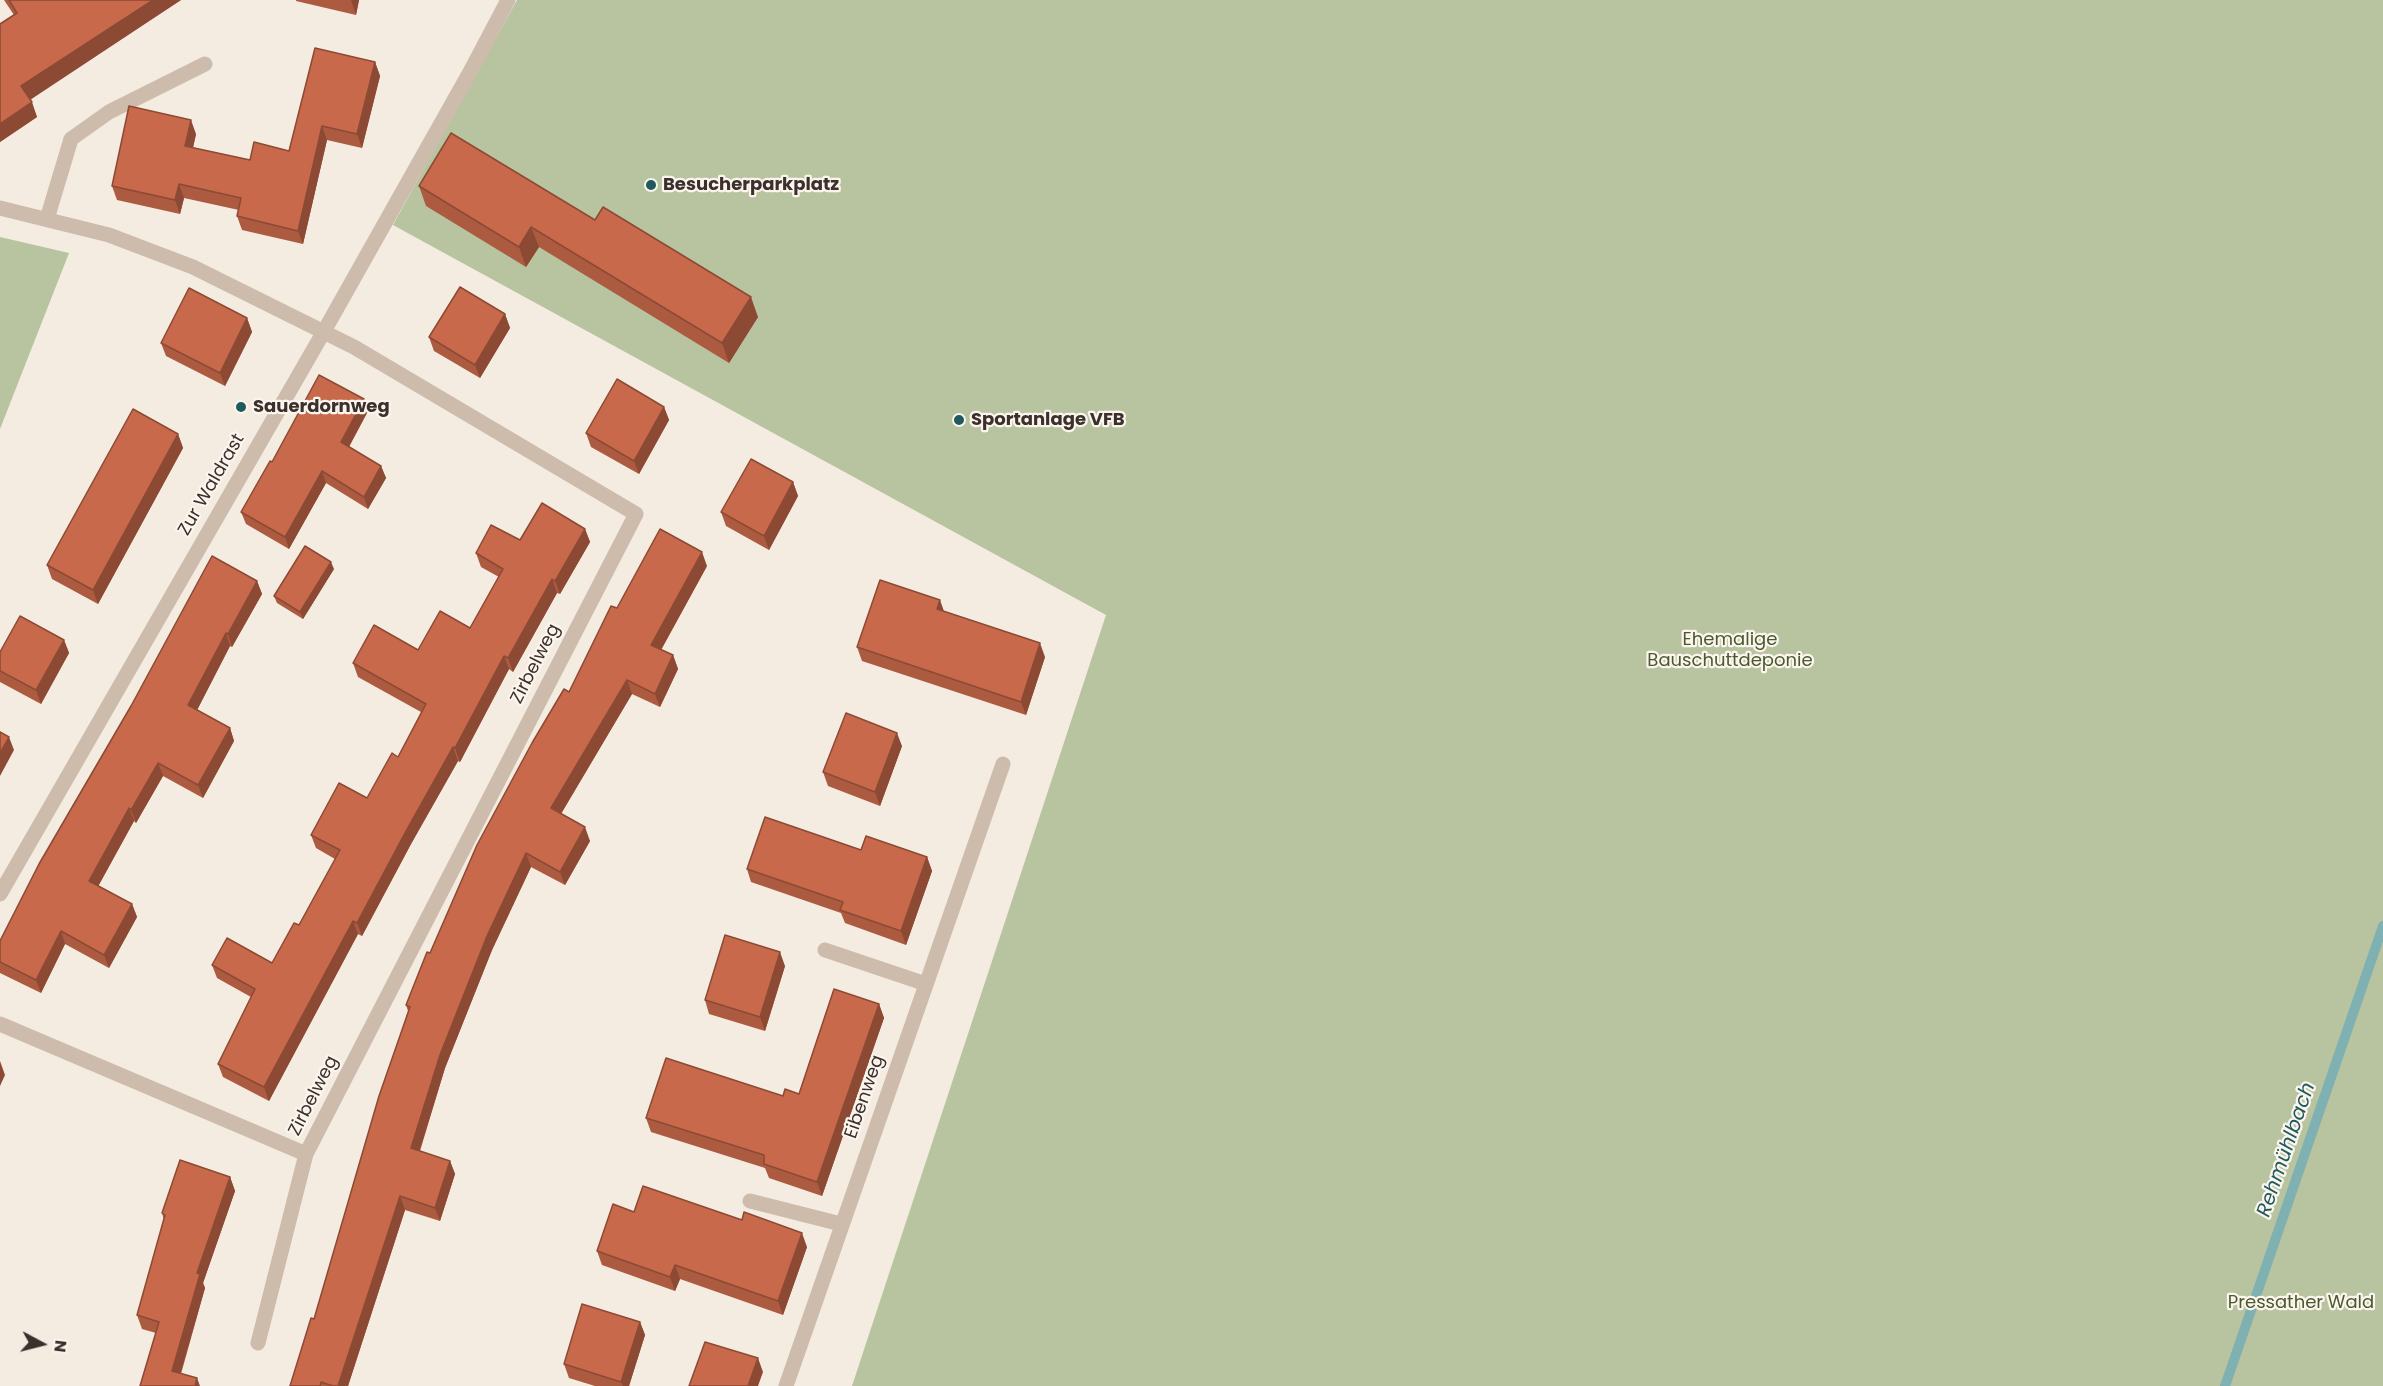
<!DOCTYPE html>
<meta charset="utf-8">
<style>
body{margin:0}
#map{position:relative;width:2383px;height:1386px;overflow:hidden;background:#f4ebe1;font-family:Poppins,sans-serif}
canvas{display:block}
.north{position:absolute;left:12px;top:1314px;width:60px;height:60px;-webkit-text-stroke:4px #fbf5ee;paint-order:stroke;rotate:97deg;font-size:16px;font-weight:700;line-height:24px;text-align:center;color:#3b302b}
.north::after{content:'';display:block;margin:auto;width:21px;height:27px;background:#3b302b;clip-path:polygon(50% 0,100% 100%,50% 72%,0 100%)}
</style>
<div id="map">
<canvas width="2383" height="1386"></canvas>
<div class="north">N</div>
</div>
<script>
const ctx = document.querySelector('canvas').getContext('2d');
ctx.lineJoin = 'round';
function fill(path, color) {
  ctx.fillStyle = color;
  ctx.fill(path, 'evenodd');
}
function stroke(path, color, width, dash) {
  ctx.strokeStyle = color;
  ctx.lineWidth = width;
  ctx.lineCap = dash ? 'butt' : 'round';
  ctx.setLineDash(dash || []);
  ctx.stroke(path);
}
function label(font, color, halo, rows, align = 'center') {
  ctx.font = font + ' Poppins,sans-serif';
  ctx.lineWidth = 4.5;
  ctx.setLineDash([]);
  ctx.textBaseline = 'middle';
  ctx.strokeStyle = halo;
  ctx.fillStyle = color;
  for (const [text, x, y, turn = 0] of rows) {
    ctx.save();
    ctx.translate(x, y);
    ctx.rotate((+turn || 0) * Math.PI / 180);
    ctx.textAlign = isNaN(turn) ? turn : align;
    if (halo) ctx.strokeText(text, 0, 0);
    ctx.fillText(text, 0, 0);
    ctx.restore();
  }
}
fill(new Path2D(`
 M517 0H2383V1386H852L1106 615 393 225Z
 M0 237 69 253 0 429Z`), '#b8c4a0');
stroke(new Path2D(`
 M2225 1386 2383 926`), '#7fb0b2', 10);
stroke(new Path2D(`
 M0 208 109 235 193 267 354 347 636 514 306 1154 0 1024
 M47 219 71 139 109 112 205 64
 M0 894 323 333 470 72 508 0
 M825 950 926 984
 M750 1201 841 1224
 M258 1343 306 1154
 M786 1386 1003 764`), '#cdbbac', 15);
fill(new Path2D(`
 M4 0H181L30 99 37 117 0 142V24L14 15Z
 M296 0H359L356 15 296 1Z
 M375 62 380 76 362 148 327 140 303 244 242 230 237 216 239 210 184 198 180 214 117 200 112 186 196 134 193 148 250 160 289 151Z
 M419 186 595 220 758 317 729 363 539 247 526 267 426 206Z
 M505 314 510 328 480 378 434 351 429 337Z
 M247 318 252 332 225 386 166 356 161 343Z
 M664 407 669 420 639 474 591 447 586 433Z
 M368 411 349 447 381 466 386 478 368 509 326 483 289 549 246 524 241 512 272 462Z
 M178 434 183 448 98 604 52 579 47 565Z
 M793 482 798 496 769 550 726 526 721 512Z
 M585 529 590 542 560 594 557 593 513 672 509 669 460 762 458 761 411 844 362 936 358 934 269 1101 223 1077 218 1064 251 997 217 978 212 965 272 963 299 925 335 859 316 848 311 835 367 798 398 757 421 712 358 677 353 663 418 650 470 628 499 577 481 567 476 553 520 540Z
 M707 566 661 650 673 655 678 669 660 707 632 694 561 814 590 841 565 885 531 867 492 950 445 1068 420 1151 450 1161 455 1174 440 1221 405 1210 348 1386H290L314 1319 408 1011 406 1005 430 953 569 692 617 608Z
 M334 569 303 619 277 603 274 596Z
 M257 581 262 594 232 647 230 646 197 710 230 728 234 741 203 798 163 776 136 823 134 821 98 886 132 904 137 917 109 968 65 944 41 993 0 973V941Z
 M944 612 1045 657 1026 715 862 661 857 647Z
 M64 640 69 653 41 704 0 682V652Z
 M902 746 880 806 828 786 823 772Z
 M861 850 927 857 932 871 906 945 845 923 841 913 751 882 747 869Z
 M785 966 765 1031 709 1014 705 1000Z
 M879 1004 884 1018 822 1196 769 1178 765 1168 651 1132 646 1118 783 1096 799 1094Z
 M230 1177 235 1191 203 1283 205 1288 181 1374 140 1386 156 1333 142 1329 137 1315 164 1220 162 1213Z
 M634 1212 807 1247 783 1315 680 1279 675 1291 602 1265 597 1251Z
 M640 1322 645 1335 629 1386H595L569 1378 564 1364Z`), '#ac5a40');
fill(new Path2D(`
 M153 0H181L27 102 21 86Z
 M351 0H359L356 15Z
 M375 62 380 76 362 148 357 134Z
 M32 102 37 117 0 142V124Z
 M191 120 196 134 190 160 185 146Z
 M322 126 327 140 303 244 298 231Z
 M179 184 184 198 180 214 175 200Z
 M531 227 539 247 526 267 519 247Z
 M751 297 758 317 729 363 722 343Z
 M505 314 510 328 480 378 475 365Z
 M247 318 252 332 225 386 220 373Z
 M364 399 368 411 345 454 341 442Z
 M664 407 669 420 639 474 634 461Z
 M178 434 183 448 98 604 93 590Z
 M381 466 386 478 368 509 364 497Z
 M322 471 326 483 289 549 285 537Z
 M793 482 798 496 769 550 764 536Z
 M585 529 590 542 560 594 555 581Z
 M702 552 707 566 656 659 651 645Z
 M331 562 334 569 303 619 300 612Z
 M552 579 557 593 513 672 508 658Z
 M257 581 262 594 232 647 228 634Z
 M940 600 945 614 937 609Z
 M226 633 230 646 193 718 188 705Z
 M64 640 69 653 41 704 36 690Z
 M1040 643 1045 657 1026 715 1021 702Z
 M673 655 678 669 660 707 655 694Z
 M504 656 509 669 460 762 455 748Z
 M627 680 632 694 556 822 551 808Z
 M230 728 234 741 203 798 198 785Z
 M897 733 902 746 880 806 875 792Z
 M9 737 14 750 0 776V753Z
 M453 747 458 761 411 844 362 936 357 923 406 831Z
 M158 763 163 776 136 823 131 810Z
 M129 808 134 821 94 894 89 881Z
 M585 827 590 841 565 885 560 872Z
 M526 853 531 867 492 950 445 1068 416 1162 411 1148 440 1055 487 936Z
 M927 857 932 871 906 945 901 931Z
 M132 904 137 917 109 968 104 955Z
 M353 921 358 934 269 1101 264 1087Z
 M61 931 65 944 41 993 36 980Z
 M780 952 785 966 765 1031 760 1017Z
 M879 1004 884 1018 822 1196 817 1182Z
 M0 1061 5 1075 0 1086Z
 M450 1161 455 1174 440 1221 435 1208Z
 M230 1177 235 1191 203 1283 205 1288 177 1385 172 1371 197 1273Z
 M400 1196 405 1210 348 1386H338Z
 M802 1233 807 1247 783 1315 778 1301Z
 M675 1265 680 1279 675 1291 670 1277Z
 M640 1322 645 1335 629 1386H623L621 1382Z
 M758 1358 763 1372 758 1386H748Z
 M197 1378 200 1386H195Z`), '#8c4a34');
const building = new Path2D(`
 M9 0H153L21 86 32 102 0 124V24L17 13Z
 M315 48 375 62 357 134 322 126 298 231 237 216 241 198 179 184 175 200 112 186 129 106 191 120 185 146 250 160 254 142 289 151Z
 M451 133 595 220 603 207 751 297 722 343 531 227 519 247 419 186Z
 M460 287 505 314 475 365 429 337Z
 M189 288 247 318 220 373 161 343Z
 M319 375 364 399 341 442 381 466 364 497 322 471 285 537 241 512 270 461 272 462Z
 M617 379 664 407 634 461 586 433Z
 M133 409 178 434 93 590 47 565Z
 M751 459 793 482 764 536 721 512Z
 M542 503 585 529 555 581 552 579 508 658 504 656 455 748 453 747 406 831 357 923 353 921 264 1087 218 1064 255 989 212 965 227 938 272 963 294 923 299 925 340 850 311 835 339 783 367 798 392 753 398 757 426 704 353 663 374 625 418 650 440 611 470 628 503 569 476 553 491 525 520 540Z
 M660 529 702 552 651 645 673 655 655 694 627 680 551 808 585 827 560 872 526 853 487 936 440 1055 411 1148 450 1161 435 1208 400 1196 338 1386H333L321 1382 320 1386H290L311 1318 314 1319 379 1096 410 1007 406 1005 427 952 430 953 477 845 532 743 564 689 569 692 611 606 617 608Z
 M305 546 331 562 300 612 274 596Z
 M212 556 257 581 228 634 226 633 188 705 230 728 198 785 158 763 131 810 129 808 89 881 132 904 104 955 61 931 36 980 0 962V941L39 864 131 706Z
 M880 580 940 600 937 609 1040 643 1021 702 857 647Z
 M20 616 64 640 36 690 0 671V652Z
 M846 713 897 733 875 792 823 772Z
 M0 732 9 737 0 753Z
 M765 817 861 850 866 836 927 857 901 931 840 910 843 902 747 869Z
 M725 935 780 952 760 1017 705 1000Z
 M834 989 879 1004 817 1182 764 1164V1155L646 1118 666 1058 783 1096 785 1089 799 1094Z
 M180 1160 230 1177 197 1273 200 1274 172 1371 197 1378 195 1386H140L159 1322 137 1315 165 1215 162 1213Z
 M643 1186 742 1220 744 1212 802 1233 778 1301 675 1265 670 1277 597 1251 613 1204 634 1212Z
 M582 1304 640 1322 621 1382 564 1364Z
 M705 1342 758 1358 748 1386H689Z`);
fill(building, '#c8694b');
stroke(building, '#8c4a34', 1.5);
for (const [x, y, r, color] of [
 [651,185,6,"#1f5a5e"],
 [241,407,6,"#1f5a5e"],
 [959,420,6,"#1f5a5e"]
]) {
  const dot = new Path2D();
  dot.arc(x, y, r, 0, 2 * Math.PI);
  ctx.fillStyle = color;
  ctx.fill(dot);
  stroke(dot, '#fbf5ee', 2);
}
label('bold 18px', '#3b302b', '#fbf5ee', [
 ["Besucherparkplatz",663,185],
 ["Sauerdornweg",253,407],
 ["Sportanlage VFB",971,420]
], 'left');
label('18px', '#3b302b', '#fbf5ee', [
 ["Zur Waldrast",212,485,-60],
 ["Zirbelweg",536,664,-63],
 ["Zirbelweg",314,1096,-63],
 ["Eibenweg",865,1097,-71]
]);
label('18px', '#4a5a2e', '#fbf5ee', [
 ["Ehemalige",1730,640],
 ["Bauschuttdeponie",1730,661],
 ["Pressather Wald",2301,1303]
]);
label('italic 20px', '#1f5a5e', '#fbf5ee', [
 ["Rehmühlbach",2287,1150,-71]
]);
</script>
